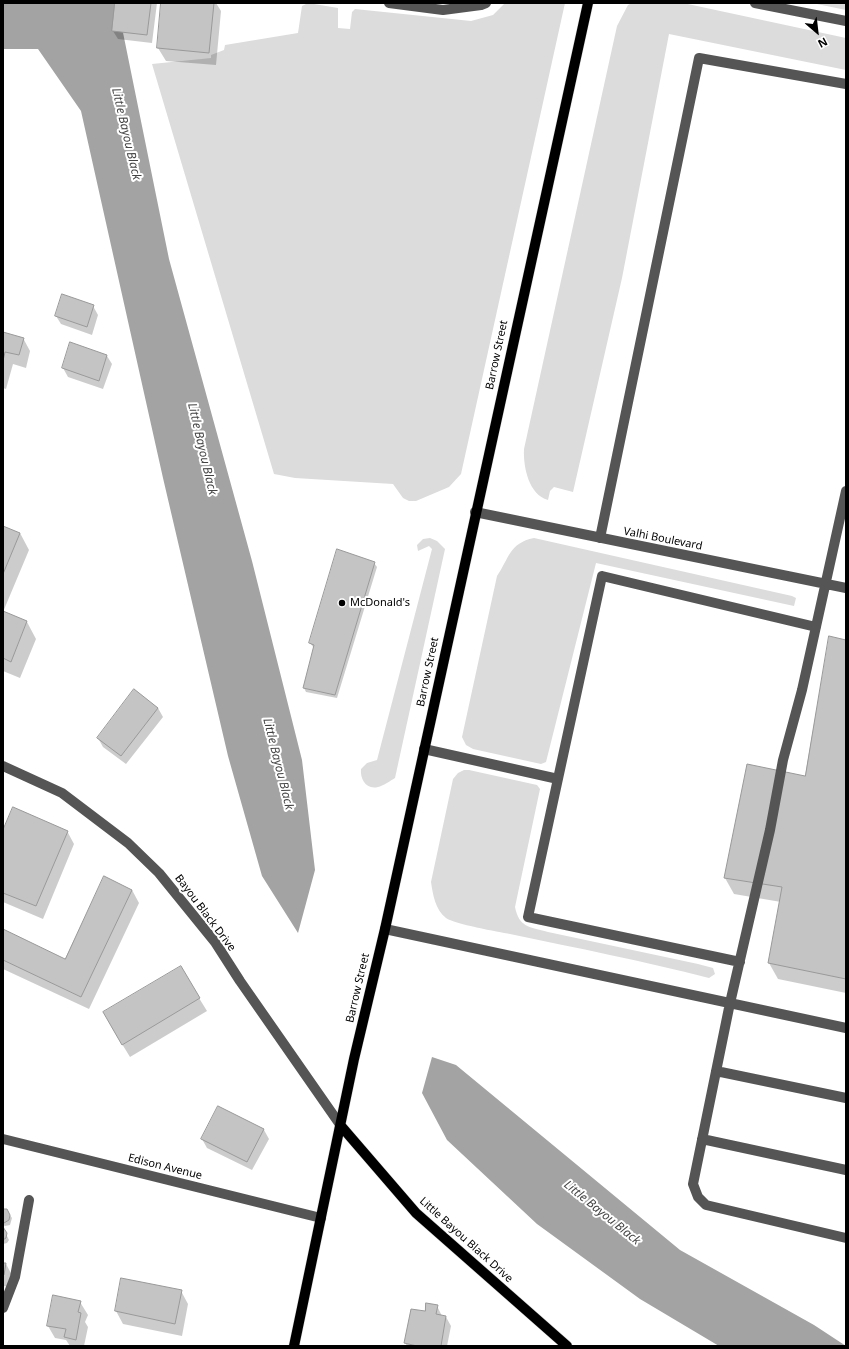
<!DOCTYPE html>
<style>
body{margin:0}
#map{position:relative;width:849px;height:1349px;overflow:hidden;background:#fff;font-family:"Noto Sans",sans-serif}
canvas{display:block}
.frame{position:absolute;inset:0;border:4px solid #000;pointer-events:none}
.north{position:absolute;left:797px;top:12px;width:40px;height:40px;-webkit-text-stroke:3px #fff;paint-order:stroke;rotate:152deg;font-size:11px;font-weight:700;line-height:16px;text-align:center;color:#000}
.north::after{content:'';display:block;margin:auto;width:14px;height:18px;background:#000;clip-path:polygon(50% 0,100% 100%,50% 72%,0 100%)}
</style>
<div id="map">
<canvas width="849" height="1349"></canvas>
<div class="frame"></div>
<div class="north">N</div>
</div>
<script>
const ctx = document.querySelector('canvas').getContext('2d');
ctx.lineJoin = 'round';
function fill(path, color) {
  ctx.fillStyle = color;
  ctx.fill(path, 'evenodd');
}
function stroke(path, color, width, dash) {
  ctx.strokeStyle = color;
  ctx.lineWidth = width;
  ctx.lineCap = dash ? 'butt' : 'round';
  ctx.setLineDash(dash || []);
  ctx.stroke(path);
}
function label(font, color, halo, rows, align = 'center') {
  ctx.font = font + ' "Noto Sans",sans-serif';
  ctx.lineWidth = 4;
  ctx.setLineDash([]);
  ctx.textBaseline = 'middle';
  ctx.strokeStyle = halo;
  ctx.fillStyle = color;
  for (const [text, x, y, turn = 0] of rows) {
    ctx.save();
    ctx.translate(x, y);
    ctx.rotate((+turn || 0) * Math.PI / 180);
    ctx.textAlign = isNaN(turn) ? turn : align;
    if (halo) ctx.strokeText(text, 0, 0);
    ctx.fillText(text, 0, 0);
    ctx.restore();
  }
}
fill(new Path2D(`
 M308 3 338 8V28L350 29 352 12 355 9 471 21 493 15 505 3H565L461 474 449 487 416 501H409L403 498 393 484 295 478 274 474 152 64 211 58V55L224 50 225 45 298 33 302 6Z
 M632 3H683L846 38V70L669 34 622 278 573 492 554 487 550 491 548 500C529 495 523 467 524 449L617 26 628 5Z
 M812 3H846V10Z
 M430 538 437 541 445 549 395 778C390 781 383 786 378 787 366 790 360 779 361 769L367 763 377 760 432 549 429 546 418 551 417 545 423 539Z
 M534 538 792 596 796 598 794 606 596 563 546 762 541 764 473 749 466 745 462 737 497 576C509 559 509 543 534 538Z
 M464 770H469L537 785 540 789 515 907C519 927 529 927 548 932L698 964 713 968 715 974 709 978C643 961 577 948 510 934 499 932 454 924 446 918 435 909 433 895 431 882L453 779 458 773Z`), '#dcdcdc');
fill(new Path2D(`
 M3 3H117L169 259 252 561 302 760 315 870 298 933 262 876 228 756 163 478 81 111 38 49H3Z
 M432 1057 456 1065 680 1250 814 1325 846 1346H719L640 1299 537 1224 447 1140 422 1093Z`), '#a3a3a3');
fill(new Path2D(`
 M116 3H157L152 43 118 39 113 31Z
 M162 3H216L221 11 216 65 166 61 158 48Z
 M93 306 98 315 92 335 61 324 56 316Z
 M3 333 23 338 30 351 26 368 13 364 6 389 3 388Z
 M107 356 112 364 103 389 68 377 63 368Z
 M3 527 20 533 29 550 3 612 27 622 36 639 20 678 3 671Z
 M374 563 377 567 337 698 306 692 304 688 314 648 310 643Z
 M846 641V993L778 979 769 963 781 902 734 894 725 878 805 777Z
 M135 691 158 708 163 717 126 764 103 747 98 738Z
 M67 831 74 844 43 919 3 902V832Z
 M132 890 139 903 89 1009 3 969V931L65 960Z
 M199 998 207 1011 130 1057 111 1026Z
 M219 1107 264 1130 269 1139 252 1170 207 1148 202 1139Z
 M3 1210 9 1214 12 1218 10 1225 5 1226 3 1225Z
 M3 1228 9 1240 7 1243 3 1244Z
 M3 1264H6L13 1277 11 1287 3 1286Z
 M181 1291 188 1304 182 1336 123 1324 116 1311Z
 M80 1302 88 1315 85 1322 88 1327 84 1346H70L66 1340 55 1338 48 1326Z
 M437 1306 442 1316 446 1317 451 1326 447 1346H407L405 1343 411 1310 425 1312Z`), '#0003');
const building = new Path2D(`
 M115 3H151L147 35 112 31Z
 M161 3H214L209 53 157 48Z
 M62 294 94 305 87 327 55 316Z
 M3 332 24 338 19 355 5 352 3 361Z
 M70 342 107 355 99 381 62 368Z
 M3 526 20 533 3 574Z
 M337 549 375 562 335 695 303 688 314 645 309 643Z
 M3 611 27 621 11 662 3 658Z
 M829 636 846 640V979L768 963 782 887 724 878 747 764 805 776Z
 M134 689 158 708 121 756 97 738Z
 M13 807 68 831 36 906 3 893V830Z
 M104 876 132 890 81 997 3 960V929L65 959Z
 M181 966 200 998 122 1045 103 1012Z
 M218 1106 264 1129 247 1162 201 1139Z
 M3 1209H7L10 1215 9 1220 4 1223Z
 M3 1227 7 1233 6 1238 3 1240Z
 M3 1263H6L4 1275H3Z
 M121 1278 182 1290 175 1324 115 1311Z
 M53 1295 81 1301 78 1312 81 1313 76 1340 64 1337 66 1329 47 1326Z
 M426 1303 438 1305 436 1314 446 1316 441 1346H417L404 1343 411 1309 425 1311Z`);
fill(building, '#c4c4c4');
stroke(building, '#999', 1);
const major = new Path2D(`
 M341 1126 416 1213 567 1346
 M294 1346 354 1059 385 929 588 3`);
stroke(major, '#dbdbdb', 11);
stroke(new Path2D(`
 M389 3 443 10 481 5 486 3
 M755 3 846 21
 M846 491 802 690 783 760 770 830 730 1003 693 1184 698 1197 706 1205 846 1238
 M475 512 846 588
 M600 538 699 58 846 84
 M424 749 558 779
 M3 766 62 793 128 843 159 873 215 942 240 981 341 1126
 M385 929 846 1028
 M740 962 528 917 602 576 816 627
 M716 1071 846 1098
 M3 1139 321 1218
 M702 1139 846 1170
 M3 1308 15 1277 29 1200`), '#555', 10);
stroke(major, '#000', 10);
for (const [x, y, r, color] of [
 [342,603,4,"#000"]
]) {
  const dot = new Path2D();
  dot.arc(x, y, r, 0, 2 * Math.PI);
  ctx.fillStyle = color;
  ctx.fill(dot);
  stroke(dot, '#fff', 1.5);
}
label('11px', '#000', '#fff', [
 ["Barrow Street",497,355,-78],
 ["Valhi Boulevard",663,539,11],
 ["Barrow Street",428,672,-78],
 ["Bayou Black Drive",205,913,53],
 ["Barrow Street",358,988,-77],
 ["Edison Avenue",165,1167,14],
 ["Little Bayou Black Drive",466,1240,42]
]);
label('11px', '#000', '#fff', [
 ["McDonald's",350,603]
], 'left');
label('italic 12px', '#444', '#fff', [
 ["Little Bayou Black",126,134,77],
 ["Little Bayou Black",202,449,77],
 ["Little Bayou Black",278,764,76],
 ["Little Bayou Black",602,1213,39]
]);
</script>
